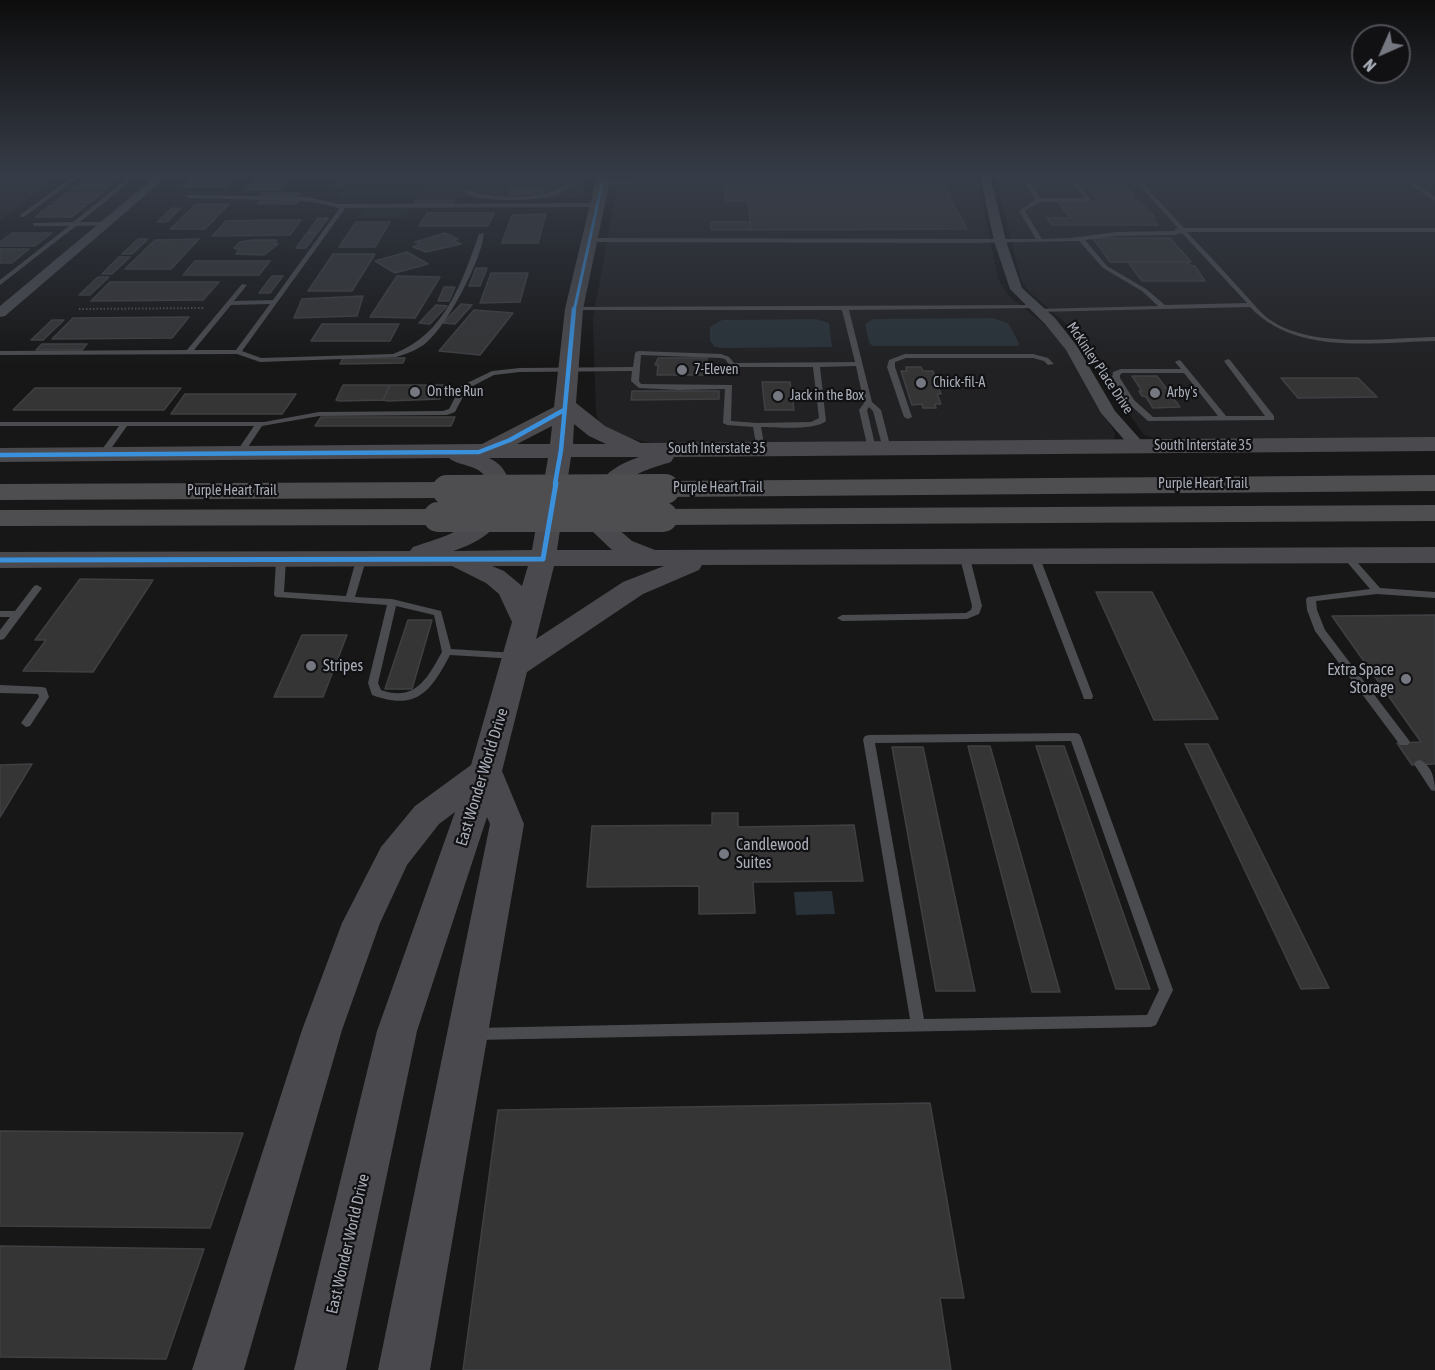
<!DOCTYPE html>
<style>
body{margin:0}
#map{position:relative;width:1435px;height:1370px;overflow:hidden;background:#171717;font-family:"Asap Condensed",sans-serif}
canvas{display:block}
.north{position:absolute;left:1351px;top:24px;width:60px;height:60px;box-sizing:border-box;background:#111113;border:2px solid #4d4f55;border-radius:50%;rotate:225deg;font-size:16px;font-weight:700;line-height:24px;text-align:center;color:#a8adb8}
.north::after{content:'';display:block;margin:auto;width:21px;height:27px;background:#757880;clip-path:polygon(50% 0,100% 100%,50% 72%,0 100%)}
</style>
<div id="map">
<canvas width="1435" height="1370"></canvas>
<div class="north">N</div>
</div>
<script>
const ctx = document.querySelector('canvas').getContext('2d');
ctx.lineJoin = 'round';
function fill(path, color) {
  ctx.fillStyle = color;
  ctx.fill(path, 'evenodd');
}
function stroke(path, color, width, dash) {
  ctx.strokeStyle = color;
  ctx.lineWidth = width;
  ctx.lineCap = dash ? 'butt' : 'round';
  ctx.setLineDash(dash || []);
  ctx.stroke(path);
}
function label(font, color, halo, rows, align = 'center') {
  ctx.font = font + ' "Asap Condensed",sans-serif';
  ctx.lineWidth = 4.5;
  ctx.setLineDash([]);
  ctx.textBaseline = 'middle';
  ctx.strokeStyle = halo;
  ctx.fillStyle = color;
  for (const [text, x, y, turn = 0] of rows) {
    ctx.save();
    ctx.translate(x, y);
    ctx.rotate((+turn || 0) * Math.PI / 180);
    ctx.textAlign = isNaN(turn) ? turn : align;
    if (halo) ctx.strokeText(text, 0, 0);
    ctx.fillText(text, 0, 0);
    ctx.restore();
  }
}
fill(new Path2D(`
 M0 175H62L0 220Z
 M429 175H587L582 198 415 199Z
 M619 175H977L998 279 1009 296 1046 326 1063 345 1115 433 1114 439 1104 441 661 445 623 437 599 422 596 413 594 356 593 318Z
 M995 175H1435V439L1160 440 1144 435 1099 373 1101 366 1093 352 1064 322 1028 291 1021 280Z`), '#212123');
fill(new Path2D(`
 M355 175H429L415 199H337Z
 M364 208H410L405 218H357Z`), '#1d241e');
fill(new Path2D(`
 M993 318 1008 323 1019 343 1018 346H873L869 343 865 324 873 319Z
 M816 319 829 323 832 347 725 348 715 347 710 341V327L722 320Z
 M832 891 835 914 796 915 794 892Z`), '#2a3239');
const building = new Path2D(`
 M195 175H238L226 187H183Z
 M260 175H292L279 190H246Z
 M344 175H353L343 186H334Z
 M745 175H846L848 182H942L967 229 751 230 748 201H725L724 184H746Z
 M1078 176H1116L1122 182H1083Z
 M85 178H120L107 189H71Z
 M1083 182H1123L1133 195H1094Z
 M512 189H544L543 194H509Z
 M68 192H104L90 203H53Z
 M262 193H300L297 196H259Z
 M1094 195H1129L1135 201 1099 202Z
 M416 200H455L453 204H414Z
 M260 201H298L296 204H257Z
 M1139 201 1155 217H1152L1158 225H1052L1047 218H1070L1058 202Z
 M196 204H229L205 229H170Z
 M50 205H87L72 217H35Z
 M172 208H181L167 222H157Z
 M427 213H494L488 226H419Z
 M546 214 538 243H502L512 215Z
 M318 218H328L318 232H308Z
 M265 220H301L290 235 212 236 226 221Z
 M356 222H390L375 247H339Z
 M711 222H750L751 230H711Z
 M12 233H52L35 246H0V242Z
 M307 233H317L306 248H296Z
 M445 233 458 239 453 240 461 244 426 252 413 247 420 244 415 242Z
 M1093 238H1170L1191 262H1110Z
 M138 239H148L132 254H122Z
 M199 239 171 269H125L155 240Z
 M252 240H277L274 244H278L264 255 236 254 239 250 234 248 240 242Z
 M0 249H29L12 263H0Z
 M407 252 428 264 395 273 375 261Z
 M333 254H375L352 291H308Z
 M119 257H130L112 274H102Z
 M195 261H270L259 275H183Z
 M1128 262H1187L1191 266H1195L1205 281H1142Z
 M476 268H487L480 286H469Z
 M491 273H528L520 302 480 303Z
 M272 276H283L270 293H259Z
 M397 276 440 277 415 318 370 317Z
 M98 277H109L90 295H79Z
 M110 282H219L203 300 91 301Z
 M444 287H455L449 301H438Z
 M363 296 357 316 294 318 302 299Z
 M461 304 472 305 455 324 443 323Z
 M436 305 447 306 430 324 419 323Z
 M474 310 513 313 480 355 439 351Z
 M189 317 172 338 52 339 73 318Z
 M52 320H64L43 340H31Z
 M322 324H399L390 341H311Z
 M42 344H87L82 350H36Z
 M343 358H405L403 363 340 364Z
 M658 358H707V375H657L658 365H655Z
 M906 367H921L923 371H933L941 394H937L941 404H935L936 408H923L922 404 912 405 901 371H907Z
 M1132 376H1157L1180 407 1153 408 1146 397 1142 396 1139 391H1142Z
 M1281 378H1358L1377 397 1298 398Z
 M762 382H790L794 410H765Z
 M343 385H390L383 400 339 401 336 400Z
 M390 385H445L440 399 388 401 383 400Z
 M35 388H181L164 410H13Z
 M632 391H719V399L631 400Z
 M185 394H296L282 414H171Z
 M321 417H455L451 426H315Z
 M80 579 153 580 93 672 23 671 46 640H35Z
 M1096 592H1152L1218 719 1154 720Z
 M1435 615V764L1412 765 1397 743 1421 742 1332 616Z
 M408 620H432L412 689H385Z
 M302 635H347L323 697H274Z
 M1185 744H1208L1329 988 1301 989Z
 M968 746H990L1060 992H1032Z
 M1036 746H1064L1150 989H1116Z
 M892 747H923L975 991H936Z
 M32 764 0 817V765Z
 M712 813H738V827L854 825 863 881 753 882 755 913 699 914V886L587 887 592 826 712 825Z
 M930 1103 964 1298H940L951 1370H463L498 1110Z
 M0 1131 243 1133 210 1228 0 1226Z
 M0 1246 204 1249 166 1359 0 1357Z`);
fill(building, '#353536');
stroke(building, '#3f4043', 1.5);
stroke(new Path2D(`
 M79 309 205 308`), '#4d4e52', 2, [1.5, 2]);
fill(new Path2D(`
 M75 175H81L24 217H20V215Z
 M132 175H138L80 222H106L109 224 108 225 76 226 0 285V280L69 226H35L33 225V223L73 222Z
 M509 175H513V180H509Z
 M643 175H650L634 184H602L599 182 602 180H633Z
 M1067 175H1072L1091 200 1088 202H1039L1025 211 1042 239 1071 238 1116 232 1175 231V229L1178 228 1130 175H1135L1184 228H1435V232H1187C1205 251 1223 270 1240 289 1249 298 1256 308 1265 316 1306 350 1385 338 1435 337V341C1374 342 1296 356 1250 307L1035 312 1034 311 1037 309 1158 306 1142 291 1103 268 1079 241 971 243 589 242 586 240 589 238 1036 239 1019 211 1035 200 1026 184 1031 183 1040 198H1084ZM1182 233 1247 303 1165 305 1146 289 1107 266 1085 240 1116 236 1175 235Z
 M1397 175H1403L1435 197V201Z
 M568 183 570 186C566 189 562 192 558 194 539 202 481 203 463 192L466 190C488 198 529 199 551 192 557 191 562 186 568 183Z
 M186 195 307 197 338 204 597 203 600 205 597 207 344 208V210L242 351 261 358 393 354C445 335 462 282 479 234L484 233C482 259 449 322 429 340 420 349 409 353 396 357L260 362 237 354 0 355V351L187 350 242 284 247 285 234 301 273 300 339 209 336 207 307 201 188 198ZM270 304 236 350H194L231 305Z
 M1033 305 1036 307 1035 308 849 310 872 402 881 410 891 449 887 451 883 449 873 411 869 407 867 410 876 449 872 451 868 449 859 410 864 403 856 366 820 367 826 421C813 431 778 427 761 427L765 449 761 451 757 449 753 427 727 425 723 423 725 389 678 390 639 388 631 381 632 371 520 372 494 375 467 389 455 412 447 415 319 416 262 426 242 456H239L235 454 254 426H127L105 457H102L98 455 119 426H0V422H264L319 412 443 411 449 409 461 386 492 371 520 368 633 367 635 353 638 351 721 354 729 357 734 363 855 362 842 310H572V308L574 307ZM641 355 720 358 725 359 730 366 732 367H813L819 418 811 422 757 423 731 421 732 385 641 384 639 381Z
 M905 354H1033L1048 358 1054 364 1048 365 1044 361 1033 358H906L895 362V367L912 417 908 419 904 417 887 367 889 360Z
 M1228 359 1230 360 1274 416V420L1148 421 1128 403 1112 378 1113 372 1121 369H1181L1175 362 1179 360 1181 361 1226 416H1265L1224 361ZM1122 373H1184L1218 416 1153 417 1134 400 1120 378V375Z
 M1346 552 1349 553 1380 588 1435 592V598L1377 594 1316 601 1317 610 1325 630 1408 739 1410 742 1408 745H1400L1315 631 1307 610 1306 599 1308 597 1370 589 1341 555Z
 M965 555 970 558 982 606 979 614 967 619 842 621 837 618 842 615 966 613 971 610 972 606 960 558Z
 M1035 555 1040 558 1093 696 1092 699H1084L1083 696 1030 558Z
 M281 557 286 560 284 592 346 596 356 560 361 557 364 558 366 560 355 597 392 599 441 611 451 649 516 653 521 656 516 659 450 655C430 693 416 711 372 695L368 683 387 605 276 597 274 595 276 560ZM396 606 434 615 442 652C427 679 415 702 381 690L378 683Z
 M37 585 42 588 4 639 0 640V630L10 617H0V611H15L34 586Z
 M0 685 42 687 46 688 49 697 30 726 26 727 21 723 39 697 38 694 0 693Z
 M1075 733 1079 734 1081 737 1173 990 1156 1025 1151 1027 475 1040 470 1039 468 1034 470 1029 475 1028 910 1019 863 739 865 736 869 735ZM1071 741 1159 990 1147 1015 924 1019 875 743Z
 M1420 760C1432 766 1435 779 1435 791L1431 790 1414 764 1416 761Z`), '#4b4c50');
fill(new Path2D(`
 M157 175H169L5 316 0 317V306Z
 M980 175H990L1006 241 1022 288 1055 318 1077 346 1115 411 1147 447 1145 450H1133L1101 413 1066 350 1045 324 1010 289 994 241Z`), '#4b4c50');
fill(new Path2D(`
 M597 175H611L583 309 576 403 605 426 641 443 1435 437V451L674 457 671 462C629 475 611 480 617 528L632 541 655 550 1435 547V563L702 565 699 570 643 594 527 672 502 771 524 824 430 1370H378L490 824 487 817 417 1031 346 1370H294L377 1031 455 812 439 824 407 865 380 923 342 1030 244 1370H192L302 1030 342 923 381 847 415 806 471 765 512 622 499 594 486 583 452 566 0 568V552L410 551 413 547C442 537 478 530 485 496 486 489 488 479 483 474 474 464 458 466 449 458L0 462V448L482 444 554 407 565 309ZM574 424 589 436 606 444H573ZM552 426 550 444H517ZM571 457H639C599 471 589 490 592 531L612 550H557ZM489 458H548L532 550 453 551C465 547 477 542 487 534 510 515 522 473 489 458ZM492 566H528L522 586 504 571ZM554 566H664L623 582 536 639Z`), '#4a4a4e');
fill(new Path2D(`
 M1435 475V491L665 497 656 495 652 489 656 483 665 481Z
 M447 482 456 484 460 490 456 496 447 498 0 500V484Z
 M1435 505V521L663 525 653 523 649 517 653 511 663 509Z
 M438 509 448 511 452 517 448 523 438 525 0 526V510Z`), '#4e4e51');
stroke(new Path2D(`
 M447 490 665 489
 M438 517H663`), '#4e4e51', 30);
stroke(new Path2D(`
 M574 311 604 175`), '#3a90db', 3);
stroke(new Path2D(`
 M0 455 479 452 510 440 564 410
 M555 484 561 450 574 309`), '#3a90db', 4.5);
stroke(new Path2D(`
 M0 560 543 559 556 483`), '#3a90db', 5);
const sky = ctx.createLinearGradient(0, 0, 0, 367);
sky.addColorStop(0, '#0d0d0d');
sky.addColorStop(0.48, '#363c47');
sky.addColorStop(1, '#363c4700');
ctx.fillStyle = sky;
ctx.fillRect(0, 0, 1435, 367);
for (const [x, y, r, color] of [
 [682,370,6,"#757880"],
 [921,383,6,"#757880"],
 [415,392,6,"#757880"],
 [1155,393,6,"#757880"],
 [778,396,6,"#757880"],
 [311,666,6,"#757880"],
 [1406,679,6,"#757880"],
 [724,854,6,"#757880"]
]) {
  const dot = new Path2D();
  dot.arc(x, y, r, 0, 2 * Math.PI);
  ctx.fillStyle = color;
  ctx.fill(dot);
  stroke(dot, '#111113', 2);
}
label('14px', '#a8adb8', '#111113', [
 ["McKinley Place Drive",1100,368,56],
 ["South Interstate 35",1203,446],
 ["South Interstate 35",717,449],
 ["Purple Heart Trail",1203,484],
 ["Purple Heart Trail",718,488],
 ["Purple Heart Trail",232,491]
]);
label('14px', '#a8adb8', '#111113', [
 ["7-Eleven",694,370],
 ["Chick-fil-A",933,383],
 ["On the Run",427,392],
 ["Arby's",1167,393],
 ["Jack in the Box",790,396]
], 'left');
label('16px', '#a8adb8', '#111113', [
 ["Stripes",323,666],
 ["Extra Space",1394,670,"right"],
 ["Storage",1394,688,"right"],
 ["Candlewood",736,845],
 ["Suites",736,863]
], 'left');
label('16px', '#a8adb8', '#111113', [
 ["East Wonder World Drive",482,777,-73],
 ["East Wonder World Drive",348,1244,-77]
]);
</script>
